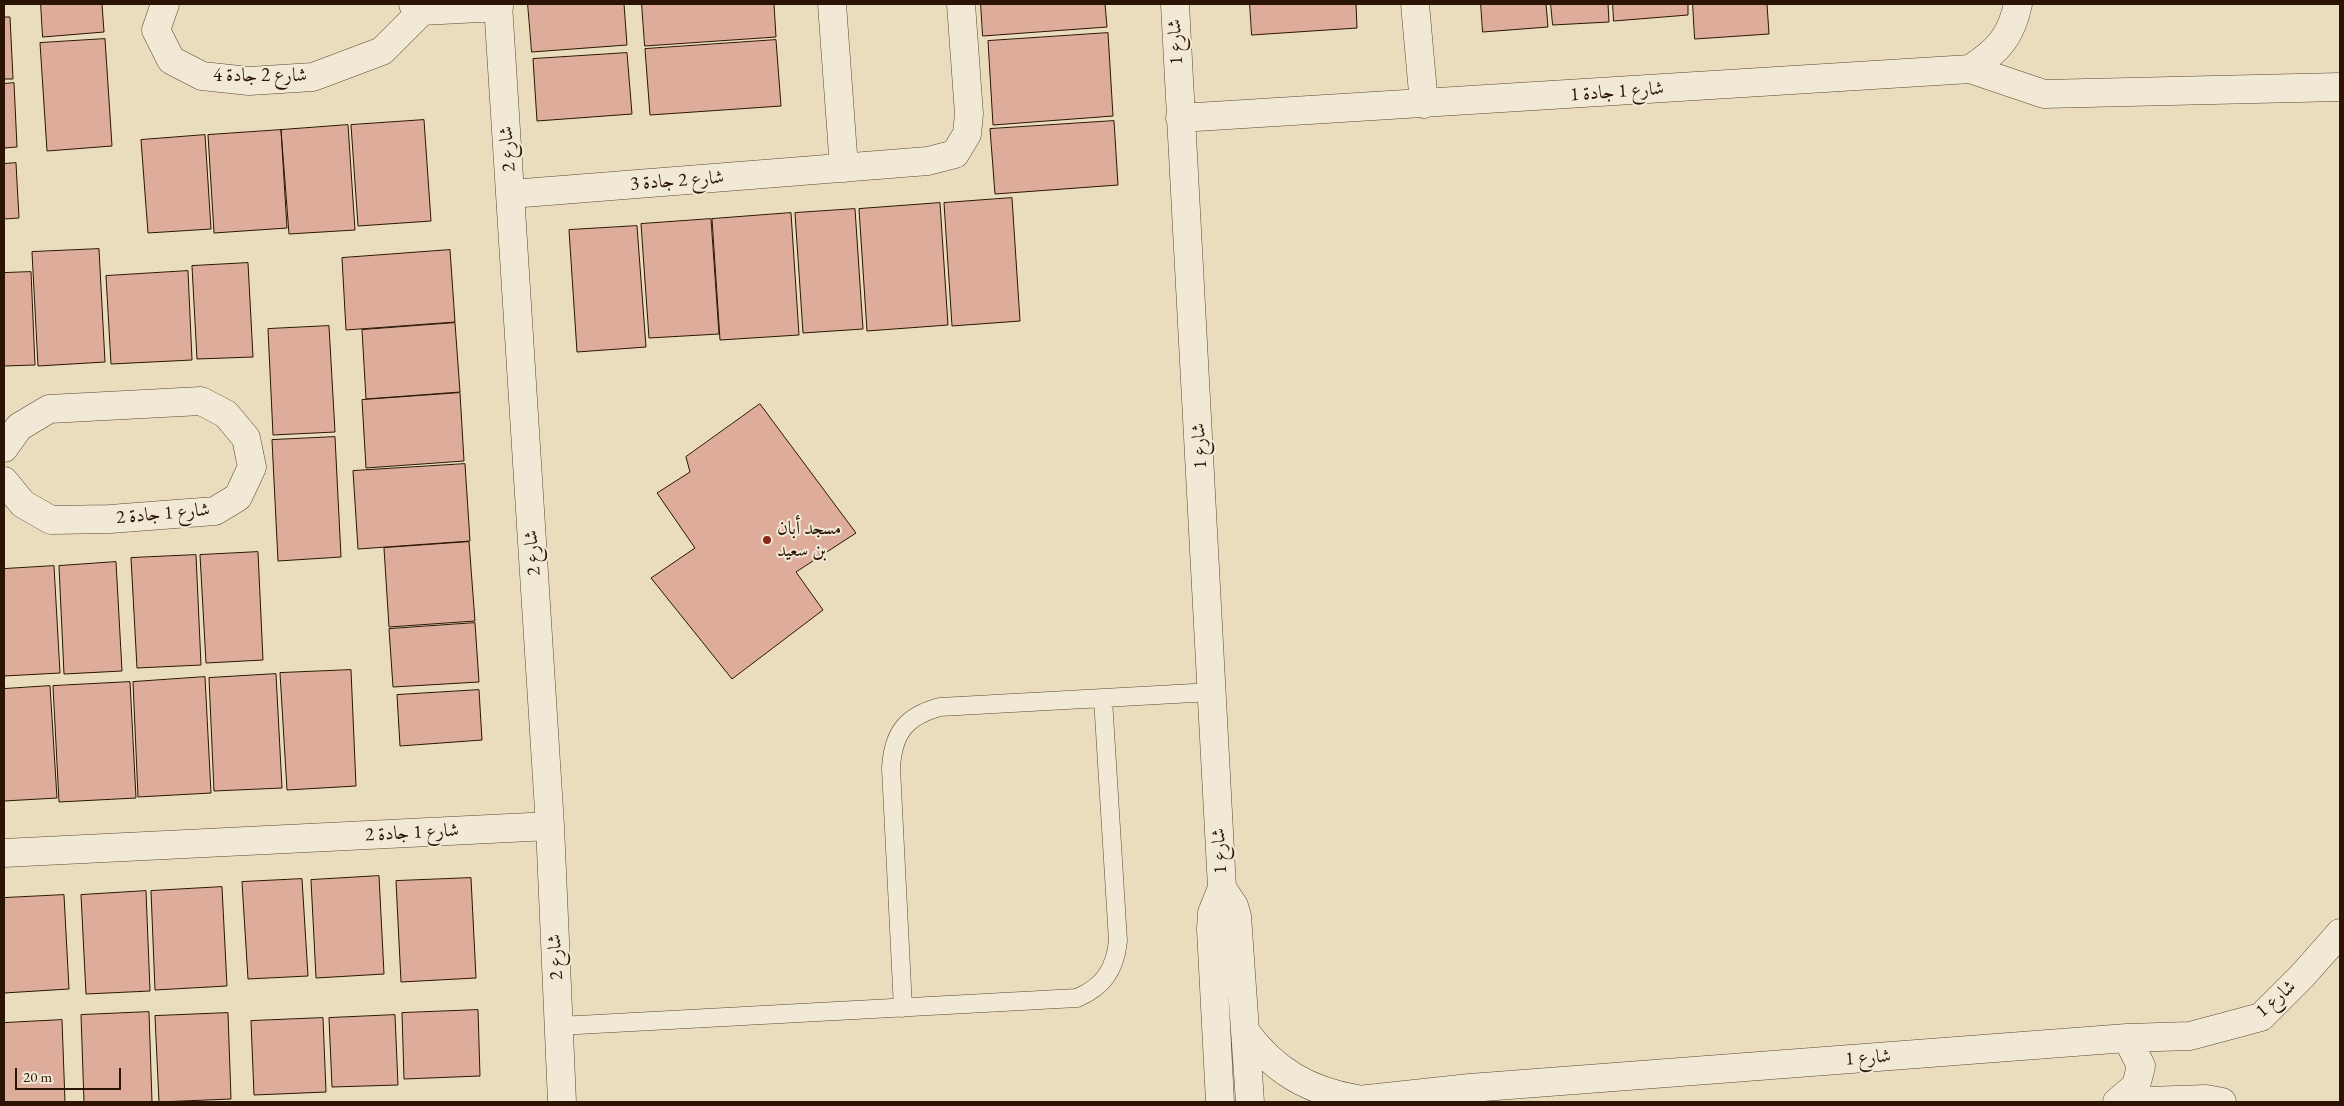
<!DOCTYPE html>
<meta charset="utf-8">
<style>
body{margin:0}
#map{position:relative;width:2344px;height:1106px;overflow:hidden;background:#eaddbe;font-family:"EB Garamond",serif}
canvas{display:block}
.frame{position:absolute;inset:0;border:5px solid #2b1404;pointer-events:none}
.scale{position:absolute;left:15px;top:1068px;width:106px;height:22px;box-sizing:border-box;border:2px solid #2b1404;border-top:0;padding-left:6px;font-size:15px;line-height:18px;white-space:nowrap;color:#2b1404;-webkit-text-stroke:4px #f1e9d5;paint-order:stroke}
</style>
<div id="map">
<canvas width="2344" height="1106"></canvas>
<div class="frame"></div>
<div class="scale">20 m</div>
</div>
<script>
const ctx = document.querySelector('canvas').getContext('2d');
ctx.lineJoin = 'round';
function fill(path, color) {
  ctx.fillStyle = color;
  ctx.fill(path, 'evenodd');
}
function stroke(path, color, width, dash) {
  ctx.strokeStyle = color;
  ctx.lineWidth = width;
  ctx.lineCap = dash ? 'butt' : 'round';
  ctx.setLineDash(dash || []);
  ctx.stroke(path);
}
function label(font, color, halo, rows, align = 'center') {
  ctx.font = font + ' "EB Garamond",Amiri,serif';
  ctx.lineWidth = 4;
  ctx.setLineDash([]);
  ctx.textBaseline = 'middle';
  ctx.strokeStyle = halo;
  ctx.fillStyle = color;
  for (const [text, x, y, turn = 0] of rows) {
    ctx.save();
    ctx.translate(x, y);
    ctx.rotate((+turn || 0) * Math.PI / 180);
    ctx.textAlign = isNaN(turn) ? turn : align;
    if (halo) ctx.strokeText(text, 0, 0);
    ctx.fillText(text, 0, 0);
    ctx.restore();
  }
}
const building = new Path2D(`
 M41 4H102L104 32 43 37Z
 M528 4H624L627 45 532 52Z
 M642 4H774L776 37 645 46Z
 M981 4H1105L1107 27 983 36Z
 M1250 4H1356L1357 28 1252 35Z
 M1481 4H1546L1548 27 1483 32Z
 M1551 4H1608L1609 22 1553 25Z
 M1613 4H1688V15L1614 21Z
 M1693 4H1767L1769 34 1695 39Z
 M4 17H10L13 79H4Z
 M1108 33 1113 116 993 125 988 41Z
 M105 39 112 146 47 151 40 43Z
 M776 40 781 106 650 115 645 49Z
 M627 53 632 114 537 121 533 59Z
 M14 83 17 147 4 148V84Z
 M424 120 431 221 358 226 351 125Z
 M1114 121 1118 185 995 194 990 129Z
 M348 125 355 230 289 234 281 130Z
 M281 130 287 228 214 233 208 135Z
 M205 135 211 229 148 233 141 140Z
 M16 163 19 218 4 219V164Z
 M1012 198 1020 321 952 326 944 203Z
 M940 203 948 325 867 331 859 209Z
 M855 209 863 329 803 333 795 213Z
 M791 213 799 335 720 340 712 219Z
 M711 219 719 334 649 338 641 224Z
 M637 226 646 347 577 352 569 230Z
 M99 249 105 362 38 366 32 252Z
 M450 250 455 322 346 330 342 258Z
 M248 263 253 357 197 359 192 266Z
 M188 271 192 360 111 364 106 276Z
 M31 272 35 365 4 366V273Z
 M455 323 460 392 366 399 362 330Z
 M329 326 335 432 273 435 268 329Z
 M460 393 464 461 366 468 362 400Z
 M760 404 856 533 796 572 823 610 732 679 651 578 695 548 657 493 690 472 686 457Z
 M335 437 341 557 278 561 272 440Z
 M465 464 470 541 358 549 353 471Z
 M469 542 475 621 389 627 384 548Z
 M258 552 263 660 206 663 200 555Z
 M196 555 201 665 137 668 131 558Z
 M116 562 122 671 64 674 59 566Z
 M54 566 60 673 4 676V569Z
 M475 623 479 682 393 687 389 629Z
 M351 670 356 786 287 790 280 673Z
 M276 674 282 788 214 791 209 678Z
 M205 677 211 793 138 797 133 682Z
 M130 682 136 798 59 802 53 686Z
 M50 686 57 798 4 801V689Z
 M479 690 482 740 400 746 397 695Z
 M379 876 384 974 316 978 311 880Z
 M471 878 476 978 401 982 396 881Z
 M302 879 308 976 248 979 242 882Z
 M222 887 227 986 155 990 151 891Z
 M146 891 150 991 86 994 81 895Z
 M64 895 69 989 4 993V898Z
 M478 1010 480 1076 404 1079 402 1013Z
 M149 1012 152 1102H84L81 1015Z
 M228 1013 231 1099 159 1102 155 1016Z
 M395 1015 398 1085 332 1087 329 1018Z
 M323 1018 326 1092 254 1095 251 1021Z
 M62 1020 65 1102H4V1023Z`);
fill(building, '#deac9b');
stroke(building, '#2b1404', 1);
const service = new Path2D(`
 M903 1008 891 768C893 733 906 716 940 707L1212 692
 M559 1026 1077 998C1103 987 1115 970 1118 941L1103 699`);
const minor = new Path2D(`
 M165 4 156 30 171 60 202 76 249 81 313 77 382 51 422 11
 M413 4 422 11 499 7
 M498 4 550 826 562 1102
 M832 4 844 168
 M1175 4 1222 888 1212 913 1211 929 1220 1102
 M1415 4 1424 104
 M1970 69 2044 94 2340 87
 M1180 118 1970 69C1998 51 2011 37 2018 4
 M511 194 928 161 955 154 967 134 969 114 961 4
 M4 448 19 427 49 409 201 401 226 414 246 438 252 467 238 497 215 511 110 519 51 520 23 504 4 481
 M4 853 550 826
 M1222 888 1234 906 1237 916 1250 1102
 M1245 1031C1274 1071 1309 1091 1357 1099
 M1340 1102 1470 1088 2127 1038 2190 1036 2261 1017 2303 975 2340 933
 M2117 1102 2136 1086 2141 1066 2127 1038
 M2119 1102 2206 1099 2222 1102`);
stroke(service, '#5b4632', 19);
stroke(minor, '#5b4632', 29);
stroke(service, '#f1e9d5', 18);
stroke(minor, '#f1e9d5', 28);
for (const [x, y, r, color] of [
 [767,540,5,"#8f2418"]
]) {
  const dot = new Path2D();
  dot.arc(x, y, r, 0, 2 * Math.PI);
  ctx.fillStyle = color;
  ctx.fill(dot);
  stroke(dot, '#f1e9d5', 2);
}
label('19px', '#2b1404', '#f1e9d5', [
 ["شارع 1",1176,42,-93],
 ["شارع 2 جادة 4",260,76],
 ["شارع 1 جادة 1",1617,92,-4],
 ["شارع 2",508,149,-94],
 ["شارع 2 جادة 3",677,181,-4],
 ["شارع 1",1200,446,-93],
 ["شارع 1 جادة 2",163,514,-5],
 ["شارع 2",533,553,-94],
 ["شارع 1 جادة 2",412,833,-3],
 ["شارع 1",1220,851,-93],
 ["شارع 2",556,957,-93],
 ["شارع 1",2276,999,-41],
 ["شارع 1",1868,1058,-4]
]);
label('19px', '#2b1404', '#f1e9d5', [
 ["مسجد أبان",777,529],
 ["بن سعيد",777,551]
], 'left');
</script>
